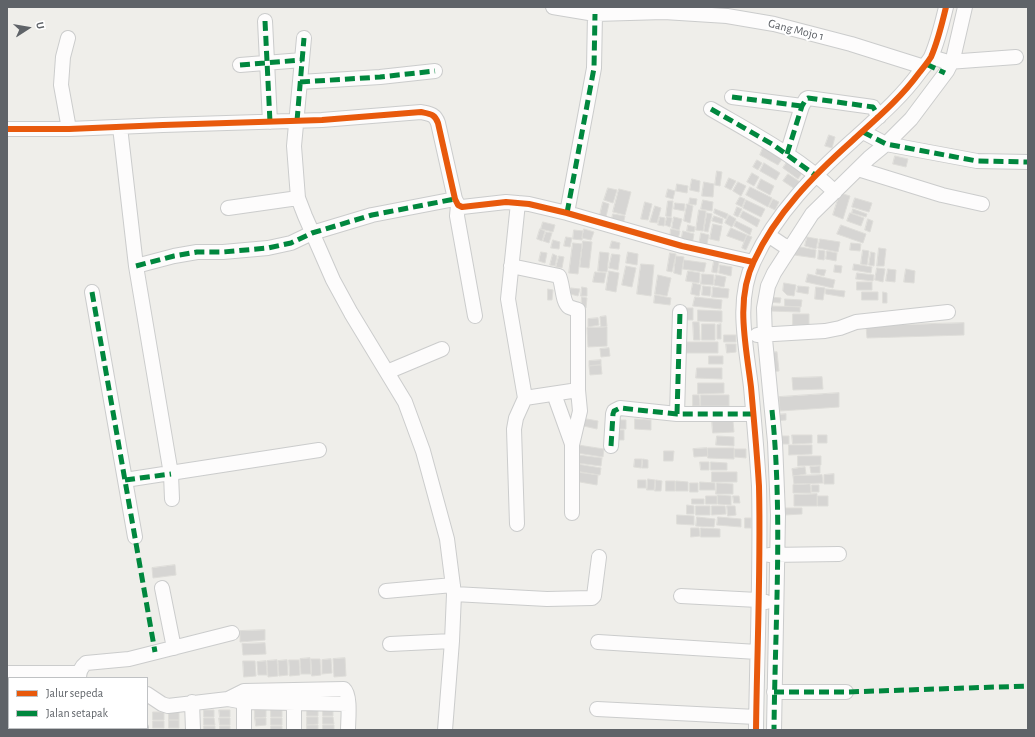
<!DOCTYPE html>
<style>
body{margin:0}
#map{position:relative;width:1035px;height:737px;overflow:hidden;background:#efeeea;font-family:"Alegreya Sans",sans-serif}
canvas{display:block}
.frame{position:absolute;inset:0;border:8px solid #5f6368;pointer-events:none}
.legend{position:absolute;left:8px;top:677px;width:140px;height:52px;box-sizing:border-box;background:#fff;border:1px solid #bfc1c3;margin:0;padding:5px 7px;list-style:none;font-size:12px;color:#5f6368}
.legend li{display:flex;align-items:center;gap:8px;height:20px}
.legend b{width:20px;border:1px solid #bfc1c3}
.north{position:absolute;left:8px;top:8px;width:40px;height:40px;-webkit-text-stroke:3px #fff;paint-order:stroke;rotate:78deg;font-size:11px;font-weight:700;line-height:16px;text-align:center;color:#5f6368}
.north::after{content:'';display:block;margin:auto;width:14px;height:18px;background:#5f6368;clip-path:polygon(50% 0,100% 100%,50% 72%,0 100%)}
</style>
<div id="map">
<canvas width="1035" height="737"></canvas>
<div class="frame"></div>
<ul class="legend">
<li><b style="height:5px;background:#e8590c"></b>Jalur sepeda</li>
<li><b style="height:5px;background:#00873e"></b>Jalan setapak</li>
</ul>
<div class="north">U</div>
</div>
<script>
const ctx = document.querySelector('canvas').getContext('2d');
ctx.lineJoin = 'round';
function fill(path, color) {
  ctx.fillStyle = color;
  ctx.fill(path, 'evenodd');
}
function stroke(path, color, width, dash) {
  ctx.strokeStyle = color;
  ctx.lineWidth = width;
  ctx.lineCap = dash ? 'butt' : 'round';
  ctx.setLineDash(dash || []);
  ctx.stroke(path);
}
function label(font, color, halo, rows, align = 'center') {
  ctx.font = font + ' "Alegreya Sans",sans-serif';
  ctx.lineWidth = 4;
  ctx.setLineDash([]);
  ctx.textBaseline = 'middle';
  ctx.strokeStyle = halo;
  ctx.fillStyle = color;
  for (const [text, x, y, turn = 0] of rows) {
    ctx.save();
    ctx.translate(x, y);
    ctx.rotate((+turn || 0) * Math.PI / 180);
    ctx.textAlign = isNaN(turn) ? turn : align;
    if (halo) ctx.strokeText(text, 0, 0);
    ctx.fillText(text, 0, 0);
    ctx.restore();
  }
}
const building = new Path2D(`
 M829 135 835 137 832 148 825 146Z
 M763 148 782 159 778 165 760 155Z
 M895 156 908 159 906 167 893 164Z
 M757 160 762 163 758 170 753 167Z
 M787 162 802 173 798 179 783 168Z
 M764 163 780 173 776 180 760 171Z
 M717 171 722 172 720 186 715 185Z
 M752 173 759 177 754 186 747 182Z
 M788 174 803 184 798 191 783 181Z
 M729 178 736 181 731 190 725 187Z
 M692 179 700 181 699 192 690 190Z
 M761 179 774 186 770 195 757 188Z
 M704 182 714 184 713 197 702 196Z
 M738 182 746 186 741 196 733 191Z
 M677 184 688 186 687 193 676 191Z
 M750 187 772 198 768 207 746 195Z
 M608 188 617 190 613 203 604 200Z
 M619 189 631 192 625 215 613 212Z
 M668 189 675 191 673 199 666 197Z
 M840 193 850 196 843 219 833 215Z
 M740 197 745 199 742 207 736 204Z
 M690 198 697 199 696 205 689 204Z
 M855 198 872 203 869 212 852 207Z
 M773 199 779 202 775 210 769 207Z
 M703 200 713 202 712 211 701 209Z
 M746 200 765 209 761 217 743 208Z
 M668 201H673L671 217 666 216Z
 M603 202 609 204 605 221 599 219Z
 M645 202 652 204 648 220 641 219Z
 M675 203 685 204 684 211 674 209Z
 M687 204 693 206 690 223 684 221Z
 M655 206 661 208 657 223 650 222Z
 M737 207 742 209 738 217 734 215Z
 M715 209 728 214 726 219 714 213Z
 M853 209 867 214 866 217 852 213Z
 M699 210 706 211 703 231 696 230Z
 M743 211 760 220 757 227 740 217Z
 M707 213 712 214 708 232 704 231Z
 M850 213 864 218 861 226 847 221Z
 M613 214 625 216 623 225 611 222Z
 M729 215 736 219 732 227 725 223Z
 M714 216 723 219 722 224 712 221Z
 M660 217 665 218 664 226 658 225Z
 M667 217 672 218 670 227 665 225Z
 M674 217 682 219 679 230 672 228Z
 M868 219 873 221 870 232 865 230Z
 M736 221 752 229 750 235 734 226Z
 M543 222 555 225 553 232 541 229Z
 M713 224 722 226 719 241 710 239Z
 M688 225 695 227 694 232 687 231Z
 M841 225 866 234 863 243 837 234Z
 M731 228 747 235 744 242 727 236Z
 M540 229 545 231 542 241 537 239Z
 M584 229 594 232 591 240 582 238Z
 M671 229 680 231 678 239 670 237Z
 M574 230 583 231 582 240 573 239Z
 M683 231 694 234 692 245 681 242Z
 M546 232 552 233 549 243 543 241Z
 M701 233 709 235 706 248 699 246Z
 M747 235 752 237 746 250 742 248Z
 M566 237 572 238 570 247 564 246Z
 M807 237 818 239 816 249 805 246Z
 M820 239 840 242 838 252 818 248Z
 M553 240 560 242 559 249 551 248Z
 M583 241 592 242 589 268 580 267Z
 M612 241 620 243 619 249 610 248Z
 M573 243 582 244 578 274 569 273Z
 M851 243 861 244 860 251 850 250Z
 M795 246 816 250 815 258 794 255Z
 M879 248 886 249 884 266H877Z
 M819 250 825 251 824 260 818 259Z
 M863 250 869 251 867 265 861 264Z
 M827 251 837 253 836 261 826 259Z
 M541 252 547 253 545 263 539 261Z
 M600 252 609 253 607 272 598 271Z
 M628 252 638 254 637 265 626 263Z
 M871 252 875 253 874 266 869 265Z
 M670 253 676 254 672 272 667 271Z
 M553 254 557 256 555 266 550 265Z
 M612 254 620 255 618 270 609 268Z
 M559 256 564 257 562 268 556 267Z
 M676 256 684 257 681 275 674 273Z
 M684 260 706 263 704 272 683 269Z
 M714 261 719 262 717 273 712 272Z
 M641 264 654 265 651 296 637 294Z
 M854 264 872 267 871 273 853 270Z
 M720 265 732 267 731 276 719 273Z
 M835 265 842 266 841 273 834 272Z
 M626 266 636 268 632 287 622 285Z
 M877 268 885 269 883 282 875 280Z
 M817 269 826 270 824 276 816 274Z
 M888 269 896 270 895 282 886 281Z
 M906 269 915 271 914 283 904 282Z
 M609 271 619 273 616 292 606 290Z
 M688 271 700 273 699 283 686 281Z
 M595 272 606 273 604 283 593 282Z
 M857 273 874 275 873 281 856 279Z
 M702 274 714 275 713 285 701 284Z
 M808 274 835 280 833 288 806 282Z
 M658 275 671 278 667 296 655 294Z
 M716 275 726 277 724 287 714 285Z
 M857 282H872V290H857Z
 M693 283 701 285 699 296 691 294Z
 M784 283 796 285 794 296 787 295 783 291Z
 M703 286 711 287 710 296 702 295Z
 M798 286 809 287 808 294 797 292Z
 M582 287 587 288V296H581Z
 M713 287 729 289 728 298 712 297Z
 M816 287 825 288 823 300 815 299Z
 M571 288 580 289 578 296 570 294Z
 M548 289 553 290 552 300H548Z
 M826 289 845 291 844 297 826 294Z
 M862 292H878V300H862Z
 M883 292 887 293V303H883Z
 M655 295 671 298 670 305 654 303Z
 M582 297 587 298 586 308H581Z
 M695 297 722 300 721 309 693 306Z
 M769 297 781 298 780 303 768 302Z
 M785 299 802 300 801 307 785 306Z
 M771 306 800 307V312L770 311Z
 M683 308H693V320H682Z
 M698 310 722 311V322L698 321Z
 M793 314H809V325H793Z
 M606 316 607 326 601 327 600 317Z
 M598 318 599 325 588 327V319Z
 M693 322H699L700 340H694Z
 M964 323V335L867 338 866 326Z
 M702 324H715V340H702Z
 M721 324V339H717V325Z
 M607 327V346L588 347 587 328Z
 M724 335H736V342H724Z
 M683 342H718V353H683Z
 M726 344H736V352L727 353Z
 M609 348 610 356 601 357 600 349Z
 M777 352 779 371 770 372 768 353Z
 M709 356H723V364H709Z
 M601 360V365L589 366V361Z
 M601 365 602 374 590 375 589 366Z
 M697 368H722V379L696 378Z
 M822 377 823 389 793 390 792 378Z
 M698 383H724V393L698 394Z
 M839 393V407L780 411 779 397Z
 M693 395H699L700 406H693Z
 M701 395H729V406H701Z
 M786 414V420L775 421 774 415Z
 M581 418 598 421 597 429 579 425Z
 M635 419 651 420V430L635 429Z
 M615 420H626V429H614Z
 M712 421H733L734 432 713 433Z
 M614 430H624V440H613Z
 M792 435H812V443L793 444Z
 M818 435H827V443H818Z
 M717 436 734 437V446L716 445Z
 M780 436H789V444H780Z
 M578 445 604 449 603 457 577 453Z
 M789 445H812V454L789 455Z
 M707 448 708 456 694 457 693 449Z
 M708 448H734V459L708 458Z
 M735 449H746V458L735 457Z
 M664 451H674L673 461H664Z
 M578 455 602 458 601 466 577 463Z
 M798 456H821V465L798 466Z
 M635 459H642L641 468 634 467Z
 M643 459 648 460V468H642Z
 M700 462H709V470H701Z
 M711 462 727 463V470H711Z
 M577 464 601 468 600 475 575 471Z
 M820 466V473H811L810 467Z
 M805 467 806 474 793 476 792 469Z
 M576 472 598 475 597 485 574 481Z
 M712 472H737V482H712Z
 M834 474V484H824V475Z
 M822 475 823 483 794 484 793 476Z
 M648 479 655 480 654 490H647Z
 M638 480H646V488H638Z
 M656 480 662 481 661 491H655Z
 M666 481H675V491H666Z
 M676 481 688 482V491H676Z
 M700 482 715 483V490H700Z
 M690 483H698V492H690Z
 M717 483 733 484V494H716Z
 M810 484 811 493H793V485Z
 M812 485H819V492H812Z
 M817 494V506H794V495Z
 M718 495 731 496V505L718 504Z
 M706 496H717V504H706Z
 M733 496H739L740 503H734Z
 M818 496H828V506H818Z
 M692 499H704V504H692Z
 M687 505 694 506V514H687Z
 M696 506H710V515H696Z
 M712 506H725L726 514 712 515Z
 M727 506H735L736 515 728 516Z
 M785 508H802V514L785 515Z
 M677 515 694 516V525L677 524Z
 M697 517 715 519 714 527 696 526Z
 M718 517 741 519V527L717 525Z
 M745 518H751V528H745Z
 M691 528H699L700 536 691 537Z
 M701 528 720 529V537H701Z
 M175 565 176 575 153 578 152 568Z
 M265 630V640L240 642V631Z
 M265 643 266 654 243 655 242 644Z
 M310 658 311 674H301L300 659Z
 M345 658 346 676 334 677 333 659Z
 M311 659H320L321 675 312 676Z
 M331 659 332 673 322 674V660Z
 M277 660 278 676 268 677 267 661Z
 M287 660 288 675 279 676 278 661Z
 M289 660H299L300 675 290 676Z
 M243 661H255L256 676 244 677Z
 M266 661 267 675H258L257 662Z
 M307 709H318V716H307Z
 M323 709H333V716H323Z
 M204 710H214V717H204Z
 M219 710H230V717H220Z
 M255 710H266V717L255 718Z
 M271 710H282V717H271Z
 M153 712H164V720H153Z
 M169 712H179V720H169Z
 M307 717H318V724L307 725Z
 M323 717H333L334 724H323Z
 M204 718H214L215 725H204Z
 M219 718H230V725H220Z
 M255 718H266V725L256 726Z
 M271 718H282V725H271Z
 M169 720H179V728H169Z
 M153 721H164V728H153Z
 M307 725H318V730H307Z
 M323 725H334V730H323Z
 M204 726H215V730H204Z
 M220 726H230V730H220Z
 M271 726H282V730H271Z`);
fill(building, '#d6d5d3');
stroke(building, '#deddd9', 1);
const minor = new Path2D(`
 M553 7 595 14 664 12 727 16 774 24 851 44 924 67
 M265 21 270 122
 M68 38 63 57 61 85 69 129
 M304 38 294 146 298 198 305 216 333 280 351 313 405 402 423 451 447 539 454 594 452 641 445 730
 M931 57 948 62 1016 57
 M240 65 302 60
 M300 82 380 77 435 71
 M732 97 802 106
 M711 109C754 134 800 158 835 192
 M120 127 136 266 171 474 172 499
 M7 129H69L163 125 322 120 421 112C430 114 435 114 438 123L455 199 458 205 462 207 506 202 529 204 567 213 682 246 753 262
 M863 132 886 144 977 161 1028 162
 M787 154 802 106 806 99 808 98 873 107 879 117
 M858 169 942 195 982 204
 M458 205 457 216 475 316
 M228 208 298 198
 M567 213 594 68 595 14
 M768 235 783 245 790 248
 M136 266 174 256 197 252H223L268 248 291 243 312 233 372 215 455 199
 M511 266 559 276C563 284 562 302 569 307 571 308 575 309 578 310V390L580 411 572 445V513
 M92 292 135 537
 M757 335 825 331 840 328 856 322 948 312
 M387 372 442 349
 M554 394 572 444
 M525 398 578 390
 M677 414 680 312
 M611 446 613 414 614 411 620 408 677 414H753
 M125 480 319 450
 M517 524 514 429 516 418 525 398 508 299 518 203
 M769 555 839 554
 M162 588 174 648
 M386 591 453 585
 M454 594 547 599 592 598 594 596 599 557
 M681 596 758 600 766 602
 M598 642 757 652
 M390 644 452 641
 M7 673H79
 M79 678C79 672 81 667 86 663L129 659 232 633
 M7 690H9
 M774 692H846
 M147 694 162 704 168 706 228 699 244 702 348 704
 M228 699 244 691 344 689C351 695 348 721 348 730
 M192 702 193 730
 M294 703V730
 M597 709 756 717
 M80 728V730
 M21 730V728
 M140 730 141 728
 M244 730V692
 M756 730C757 649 761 567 759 486 757 453 754 420 751 387 746 345 735 300 754 261 776 213 814 175 852 141 876 119 900 99 919 73 923 68 928 62 931 57 938 41 942 24 946 7
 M774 730 778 515 775 442 765 339 764 308 768 286 774 273 812 214 869 158 886 144 911 119 947 71 953 59 965 7`);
stroke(minor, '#cbcccc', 16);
stroke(minor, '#fdfcfc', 14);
stroke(new Path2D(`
 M265 21 270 122
 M926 64 945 73
 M240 65 302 60
 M300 82 380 77 435 71
 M732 97 802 106
 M711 109 772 144 815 175
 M297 121 304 38
 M863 132 886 144 977 161 1028 162
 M787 154 802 106 806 99 808 98 873 107 879 117
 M567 213 594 68 595 14
 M136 266 174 256 197 252H223L268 248 291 243 312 233 372 215 455 199
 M92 292 155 652
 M772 410C783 516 775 623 774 730
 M677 414 680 312
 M611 446 613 414 614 411 620 408 677 414H753
 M125 480 171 474
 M774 692H846L1028 686`), '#00873e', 5, [10, 5]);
stroke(new Path2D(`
 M7 129H69L163 125 322 120 421 112C430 114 435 114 438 123L455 199 458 205 462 207 506 202 529 204 567 213 682 246 753 262
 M756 730C757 649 761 567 759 486 757 453 754 420 751 387 746 345 735 300 754 261 776 213 814 175 852 141 876 119 900 99 919 73 923 68 928 62 931 57 938 41 942 24 946 7`), '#e8590c', 6);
label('12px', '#5f6368', '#fff', [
 ["Gang Mojo 1",796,30,14]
]);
</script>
